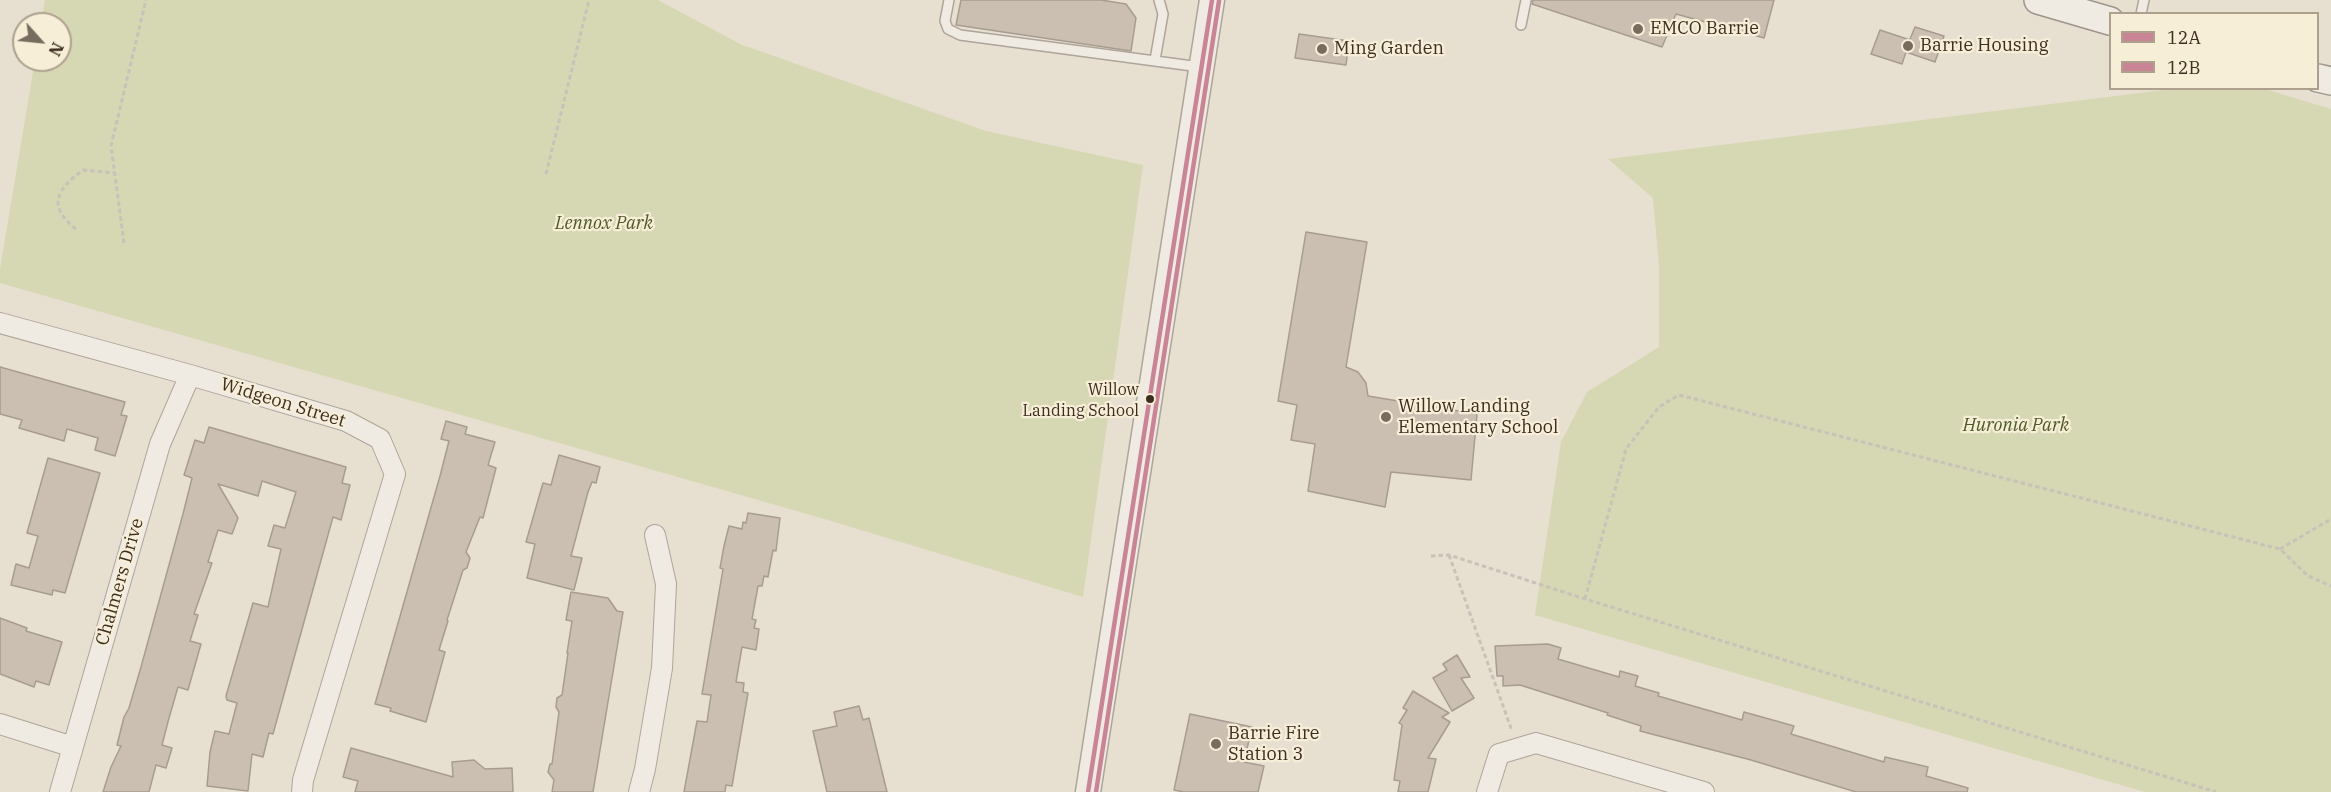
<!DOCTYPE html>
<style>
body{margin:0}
#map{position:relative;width:2331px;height:792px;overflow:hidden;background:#e7e0d1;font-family:"IBM Plex Serif",serif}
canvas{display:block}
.legend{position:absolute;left:2109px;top:12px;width:210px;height:78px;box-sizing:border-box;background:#f7eed8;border:2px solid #ada18e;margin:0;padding:8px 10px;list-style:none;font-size:18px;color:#3d2e20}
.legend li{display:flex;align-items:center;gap:12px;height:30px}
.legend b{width:30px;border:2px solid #ada18e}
.north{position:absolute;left:12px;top:12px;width:60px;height:60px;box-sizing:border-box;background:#f7eed8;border:2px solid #ada18e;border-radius:50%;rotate:117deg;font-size:16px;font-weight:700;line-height:24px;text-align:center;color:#3d2e20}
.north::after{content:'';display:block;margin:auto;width:21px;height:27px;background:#786c5e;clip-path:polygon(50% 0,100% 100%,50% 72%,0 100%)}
</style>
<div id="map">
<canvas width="2331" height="792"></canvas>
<ul class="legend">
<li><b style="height:8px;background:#c98496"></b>12A</li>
<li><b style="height:8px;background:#c98496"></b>12B</li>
</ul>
<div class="north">N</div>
</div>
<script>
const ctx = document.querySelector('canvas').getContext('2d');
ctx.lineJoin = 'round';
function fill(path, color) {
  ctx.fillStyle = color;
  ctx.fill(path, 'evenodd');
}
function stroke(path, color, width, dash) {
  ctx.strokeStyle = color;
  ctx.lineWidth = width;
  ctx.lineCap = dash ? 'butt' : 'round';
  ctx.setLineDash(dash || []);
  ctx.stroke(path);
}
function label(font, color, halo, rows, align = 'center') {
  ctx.font = font + ' "IBM Plex Serif",serif';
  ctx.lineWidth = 4.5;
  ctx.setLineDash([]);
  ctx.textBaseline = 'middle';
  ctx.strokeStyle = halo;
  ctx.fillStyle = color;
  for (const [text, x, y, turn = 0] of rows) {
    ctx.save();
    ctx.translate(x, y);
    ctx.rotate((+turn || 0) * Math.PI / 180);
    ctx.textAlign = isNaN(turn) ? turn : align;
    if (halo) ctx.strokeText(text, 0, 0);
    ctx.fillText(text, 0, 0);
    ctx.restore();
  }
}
fill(new Path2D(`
 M45 0H658L740 44 986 131 1143 165 1083 597 821 518 0 283V269L35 60H60V24H41Z
 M2180 88 2265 89 2331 109V792H2145L1535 615 1561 442 1587 392 1659 347V266L1653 198 1608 159Z`), '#d6d7b3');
const building = new Path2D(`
 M961 0H1101L1126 4 1136 18 1131 51 956 25Z
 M1533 0H1774L1764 38 1676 14 1662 47 1532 4Z
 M1915 27 1944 36 1935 62 1906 52 1902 64 1871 54 1880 30 1910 40 1908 44Z
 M1299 34 1349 41 1346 65 1295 58Z
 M1306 232 1367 242 1346 367 1358 372 1366 383 1368 396 1477 414 1471 480 1391 472 1385 507 1308 491 1315 444 1291 440 1297 405 1278 401Z
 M0 367 125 402 121 415 127 416 115 456 95 450 98 438 67 429 64 441 19 428 22 420 0 414Z
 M446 421 467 427 465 434 495 442 488 465 496 468 483 518 480 517 466 552 470 558 467 568 463 570 447 620 448 621 439 650 445 652 426 722 390 711 391 708 375 704 440 476 449 441 441 439Z
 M209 427 346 467 342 483 350 485 341 520 333 517 273 734 269 733 263 757 252 754 248 791 207 786 210 752 215 731 229 734 237 703 227 700 226 696 253 603 268 607 281 549 268 546 274 525 285 528 296 492 262 481 258 496 218 484 238 518 232 534 218 530 208 562 212 563 194 614 198 615 190 641 201 644 188 690 178 687 169 718 162 745 172 748 166 768 156 765 149 792H103L111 767 121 746 117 745 124 717 129 708 141 667 183 514 192 478 184 475 195 440 204 443Z
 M559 455 600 467 596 483 592 482 588 492 571 556 582 558 574 590 527 578 535 544 526 542 543 483 551 485Z
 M48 458 100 473 65 593 53 590 52 595 11 585 16 564 29 568 38 536 27 533Z
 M748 513 780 518 776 551 773 550 768 577 764 576 762 586H758L752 619 756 620 754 628 759 629 756 650 742 647 736 682 744 683 743 692 748 693 732 786 726 785 725 792H684L697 721 707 722 711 695 702 694 723 569 720 568 724 546 729 526 742 529 743 522 746 523Z
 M571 592 608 598 617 611 623 612 593 792H552L554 780 548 772 550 764H552L559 712 556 707 557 698 562 695 568 653H567L572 621 566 620Z
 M0 618 27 628 26 631 62 642 49 685 36 681 34 687 0 674Z
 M1548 644 1561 648 1558 659 1619 677 1620 671 1638 676 1635 686 1659 693 1658 696 1742 720 1744 712 1794 726 1791 734 1884 762 1885 757 1928 767 1926 776 1968 788 1967 792H1856L1751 760 1640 731 1641 726 1607 715 1608 713 1520 685 1503 686V676H1497L1495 646Z
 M1457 655 1470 677 1461 678 1474 698 1452 711 1433 678 1447 670 1443 664Z
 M1413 691 1449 713 1442 717 1450 722 1428 758 1436 759 1428 792H1398L1400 781 1394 780 1402 725 1399 723 1407 710 1403 708Z
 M859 706 863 720 869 718 887 792H827L813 731 837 726 834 712Z
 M1190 714 1252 727 1244 762 1264 766 1258 792H1184L1174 790Z
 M351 748 453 777 452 762 474 760 485 769 512 768 513 792H355L358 781 343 777Z`);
fill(building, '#cbbfb2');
stroke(building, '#a89c90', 1.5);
const service = new Path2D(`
 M949 0 945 21 948 29 960 35 1200 67
 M2141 14 2144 0
 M1521 25 1526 0
 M1155 60 1163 14 1159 0`);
const minor = new Path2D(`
 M0 323 190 375 346 421 380 439 395 474 303 780 302 792
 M0 724 73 747
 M60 792 160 444 190 375
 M639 792 645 769 662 668 666 584 655 535
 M1487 792 1499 754 1536 743 1704 792`);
const tertiary = new Path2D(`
 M1088 792 1212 0`);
const secondary = new Path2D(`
 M2038 0 2110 21
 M2318 78 2331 81`);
stroke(service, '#ada599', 12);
stroke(minor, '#ada599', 22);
stroke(tertiary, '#ada599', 27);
stroke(secondary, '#9c958a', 30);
stroke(new Path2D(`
 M546 174 589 0
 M76 229C47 206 56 190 83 170L115 173
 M124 243 111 146 146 0
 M2280 549 2331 519
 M1449 555 1512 731
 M1431 556 1449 555 1585 599 2216 792
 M1585 599 1626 449 1659 407 1679 395 2280 549 2308 576 2331 586`), '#c8c2b9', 3, [4.5, 3]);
stroke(service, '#efebe3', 9);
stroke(minor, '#efebe3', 20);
stroke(tertiary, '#efebe3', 24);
stroke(secondary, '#efebe3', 27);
stroke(new Path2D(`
 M1088 792 1212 0`), '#c98496', 4.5);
stroke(new Path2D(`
 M1096 792 1219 1`), '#c98496', 4.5);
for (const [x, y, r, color] of [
 [1638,29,6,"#786c5e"],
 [1908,46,6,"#786c5e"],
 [1322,49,6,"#786c5e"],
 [1150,399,5,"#3d2e20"],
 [1386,417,6,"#786c5e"],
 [1216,744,6,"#786c5e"]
]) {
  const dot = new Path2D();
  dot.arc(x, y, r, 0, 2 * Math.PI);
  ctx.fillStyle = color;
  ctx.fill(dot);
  stroke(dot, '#f7eed8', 2);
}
label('16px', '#3d2e20', '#f7eed8', [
 ["Willow",1139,390],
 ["Landing School",1139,411]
], 'right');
label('18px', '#3d2e20', '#f7eed8', [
 ["EMCO Barrie",1650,29],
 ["Barrie Housing",1920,46],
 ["Ming Garden",1334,49],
 ["Willow Landing",1398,407],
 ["Elementary School",1398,428],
 ["Barrie Fire",1228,734],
 ["Station 3",1228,755]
], 'left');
label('italic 18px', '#4d5a26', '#f7eed8', [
 ["Lennox Park",604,224],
 ["Huronia Park",2016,426]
]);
label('18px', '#3d2e20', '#f7eed8', [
 ["Widgeon Street",283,403,17],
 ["Chalmers Drive",120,582,-74]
]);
</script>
